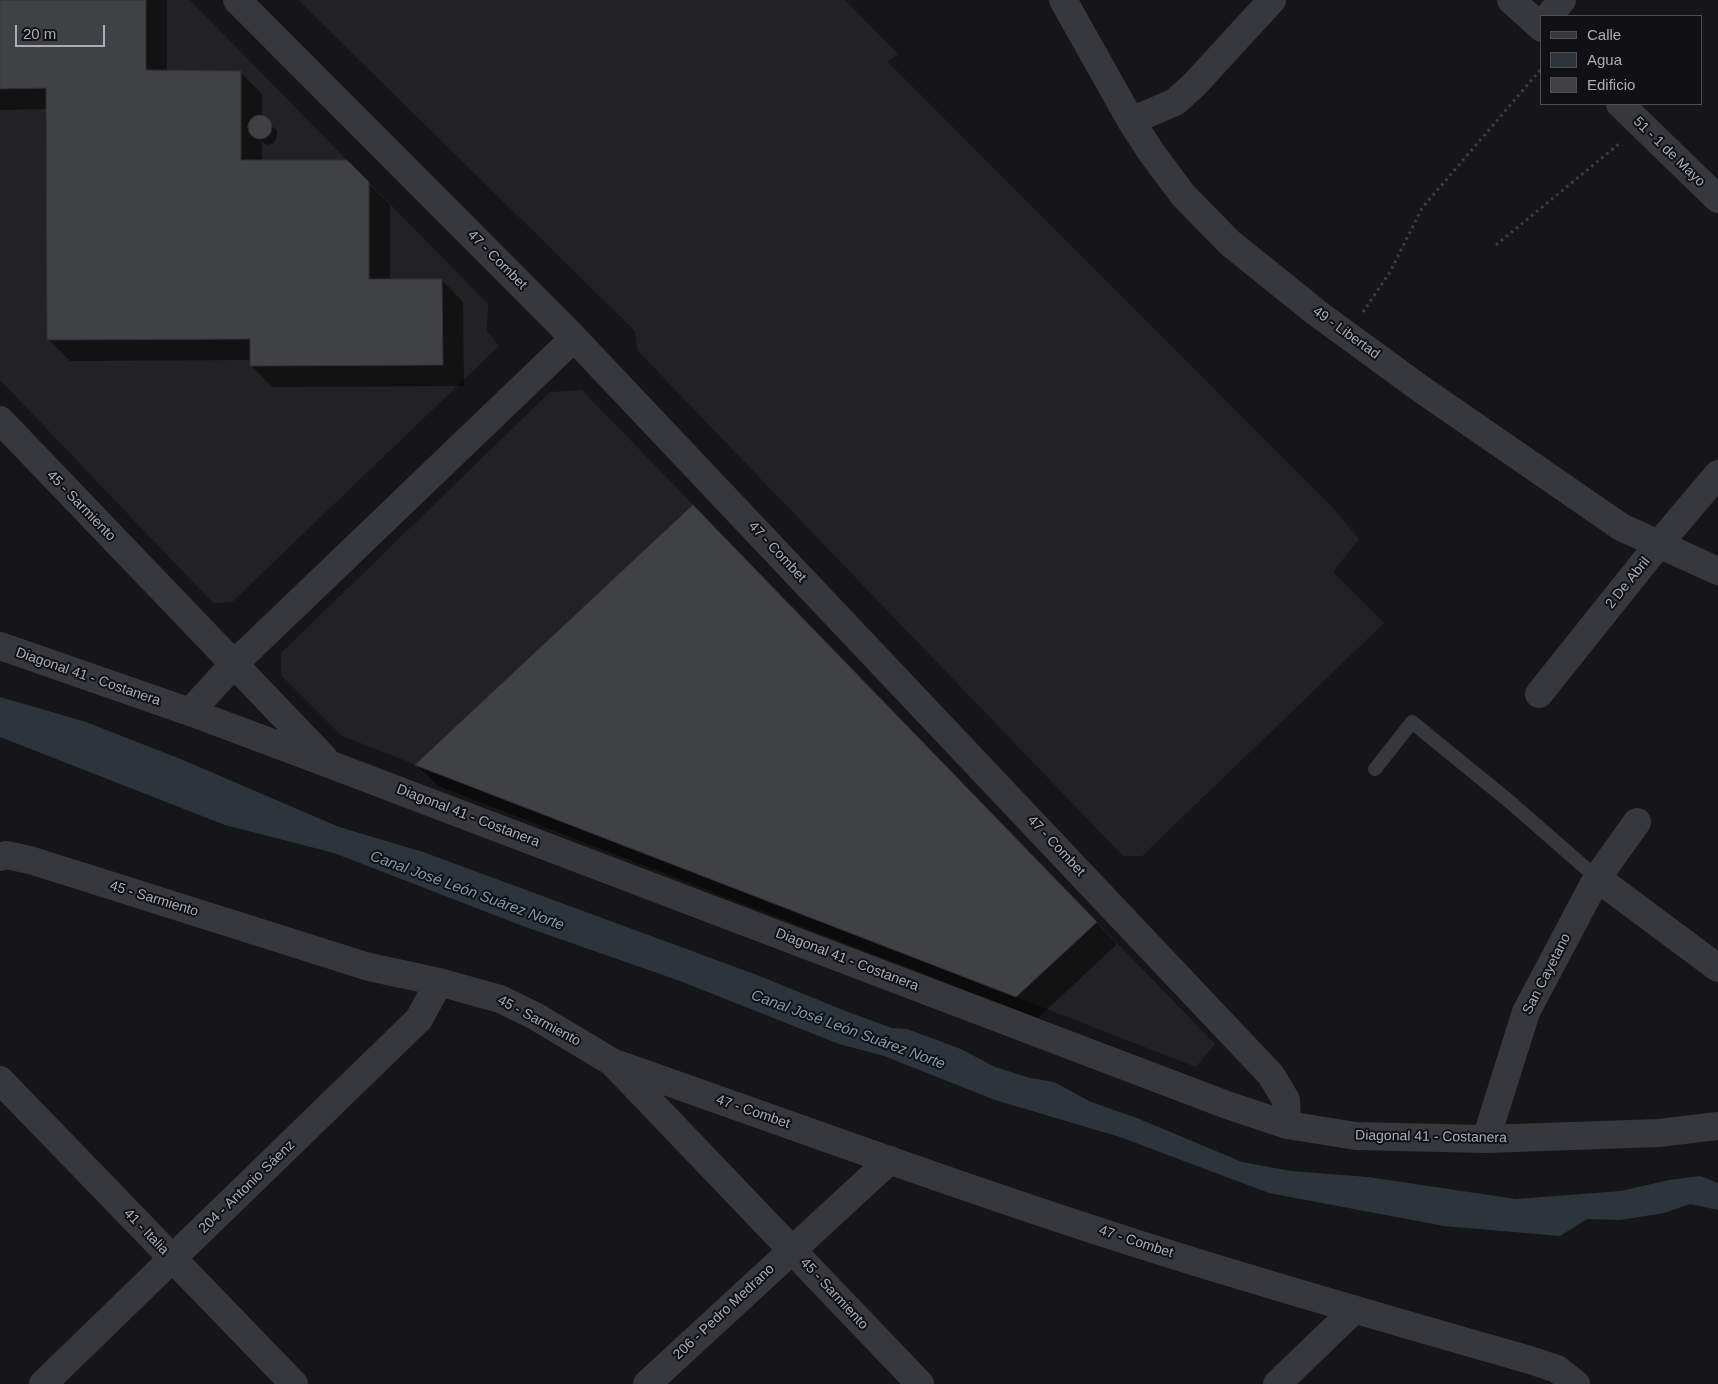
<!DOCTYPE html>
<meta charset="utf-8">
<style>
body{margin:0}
#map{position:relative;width:1718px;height:1384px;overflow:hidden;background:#161618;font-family:Arial,sans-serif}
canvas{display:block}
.legend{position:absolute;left:1540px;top:15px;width:162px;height:90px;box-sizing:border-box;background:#111113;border:1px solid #4d4f55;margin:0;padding:6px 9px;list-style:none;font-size:15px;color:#a8adb8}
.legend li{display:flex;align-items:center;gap:10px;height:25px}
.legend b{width:25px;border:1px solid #4d4f55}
.scale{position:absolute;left:15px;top:25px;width:90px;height:22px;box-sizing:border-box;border:2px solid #a8adb8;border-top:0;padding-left:6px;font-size:15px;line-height:18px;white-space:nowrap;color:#a8adb8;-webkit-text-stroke:4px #111113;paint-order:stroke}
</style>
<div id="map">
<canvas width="1718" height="1384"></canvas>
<ul class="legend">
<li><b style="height:6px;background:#37383d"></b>Calle</li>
<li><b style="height:14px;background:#2c353c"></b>Agua</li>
<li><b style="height:14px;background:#404145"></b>Edificio</li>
</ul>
<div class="scale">20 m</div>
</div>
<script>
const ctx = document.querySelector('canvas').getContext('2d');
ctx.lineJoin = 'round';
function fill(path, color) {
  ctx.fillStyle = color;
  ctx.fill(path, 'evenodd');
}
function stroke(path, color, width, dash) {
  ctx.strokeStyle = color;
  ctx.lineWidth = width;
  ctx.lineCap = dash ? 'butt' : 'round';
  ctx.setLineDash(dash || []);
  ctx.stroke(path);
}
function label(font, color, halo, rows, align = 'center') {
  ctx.font = font + ' Arial,sans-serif';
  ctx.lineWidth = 4;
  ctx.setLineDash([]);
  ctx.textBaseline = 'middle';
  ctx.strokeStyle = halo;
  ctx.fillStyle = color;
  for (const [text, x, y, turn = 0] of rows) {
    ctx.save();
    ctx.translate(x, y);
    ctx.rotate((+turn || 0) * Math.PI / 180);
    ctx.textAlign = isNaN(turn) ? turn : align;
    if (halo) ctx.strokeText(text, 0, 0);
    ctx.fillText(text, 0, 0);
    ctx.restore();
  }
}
fill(new Path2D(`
 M0 0H190L488 304 487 331 499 346 232 602 213 603 0 380Z
 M298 0H845L898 54 888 62 1332 507 1359 539 1333 572 1384 623 1142 856H1123L637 350 635 331Z
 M582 390 1215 1044 1196 1067 342 736 281 675V653L550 392Z`), '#222225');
fill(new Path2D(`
 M0 697 86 722 183 760 339 827 423 852 757 975 848 1012 892 1028 907 1029 961 1049 995 1067 1030 1078 1054 1082 1091 1102 1137 1118 1242 1162 1291 1171 1368 1177 1516 1199 1621 1191 1669 1180 1700 1176 1718 1183V1210L1690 1204 1664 1213 1620 1220 1587 1219 1560 1236 1444 1226 1269 1193 1120 1137 995 1100 884 1056 839 1044 680 981 520 925 334 853 225 825 0 737Z`), '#2c353c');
fill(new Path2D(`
 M0 0H167V72H240L262 94V118L277 130V137L274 143 267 145 262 142V162L346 161 390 205V281L442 280 463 302 464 386 272 387 251 365V360L70 361 49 340 47 109 0 110Z
 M714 528 1117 944 1038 1018 438 786 417 765Z`), '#0007');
const building = new Path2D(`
 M0 0H146V70L241 71V160H347L369 182V279H442L443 365 250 366V339L47 340 46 88 0 89Z
 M248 127a12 12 0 1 1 24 0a12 12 0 1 1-24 0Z
 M693 505 1097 922 1016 997 415 765Z`);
fill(building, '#404145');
stroke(building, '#303034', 1);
stroke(new Path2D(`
 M1496 245 1620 143
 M1363 312 1390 272 1422 208 1542 68`), '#3d3f44', 3, [2.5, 4]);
stroke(new Path2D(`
 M1375 769 1412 722 1510 802 1597 878`), '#37383d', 14);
stroke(new Path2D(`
 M237 0 574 338 1271 1075 1286 1100 1287 1125
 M1063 0 1131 121 1151 152 1183 195 1230 243 1317 313 1421 389 1621 527 1718 571
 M1511 0 1542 28
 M1549 16 1562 0
 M1620 104 1718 199
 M1131 121 1175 102 1194 85 1272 0
 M0 420 324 758
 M0 646 190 712 329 764 1227 1105 1287 1125 1356 1136 1486 1139 1659 1133 1718 1126
 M1539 694 1658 545 1718 474
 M190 712 233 665 574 338
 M0 857 6 855 30 860 369 967 439 982 500 999 535 1016 612 1062 920 1384
 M1597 878 1718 968
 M617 1064C791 1125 965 1189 1141 1245 1270 1286 1400 1323 1530 1360L1557 1369 1576 1384
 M0 1080 294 1384
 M1486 1139 1526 1012 1597 878 1637 822
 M43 1384 419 1019 439 982
 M647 1384 890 1160
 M1277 1384 1354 1310`), '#37383d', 28);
label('14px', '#a8adb8', '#111113', [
 ["51 - 1 de Mayo",1669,152,44],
 ["47 - Combet",497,260,45],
 ["49 - Libertad",1346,333,36],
 ["45 - Sarmiento",81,506,46],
 ["47 - Combet",777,552,47],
 ["2 De Abril",1628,583,-51],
 ["Diagonal 41 - Costanera",88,677,19],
 ["Diagonal 41 - Costanera",468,816,21],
 ["47 - Combet",1056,846,47],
 ["45 - Sarmiento",154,899,17],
 ["Diagonal 41 - Costanera",847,960,21],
 ["San Cayetano",1547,974,-63],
 ["45 - Sarmiento",539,1021,28],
 ["47 - Combet",753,1112,19],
 ["Diagonal 41 - Costanera",1431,1137,1],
 ["204 - Antonio Sáenz",247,1187,-44],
 ["41 - Italia",146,1232,46],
 ["47 - Combet",1136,1242,18],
 ["45 - Sarmiento",834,1294,47],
 ["206 - Pedro Medrano",724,1312,-43]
]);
label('italic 15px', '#7f9bb3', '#111113', [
 ["Canal José León Suárez Norte",467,891,20],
 ["Canal José León Suárez Norte",848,1030,20]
]);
</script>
